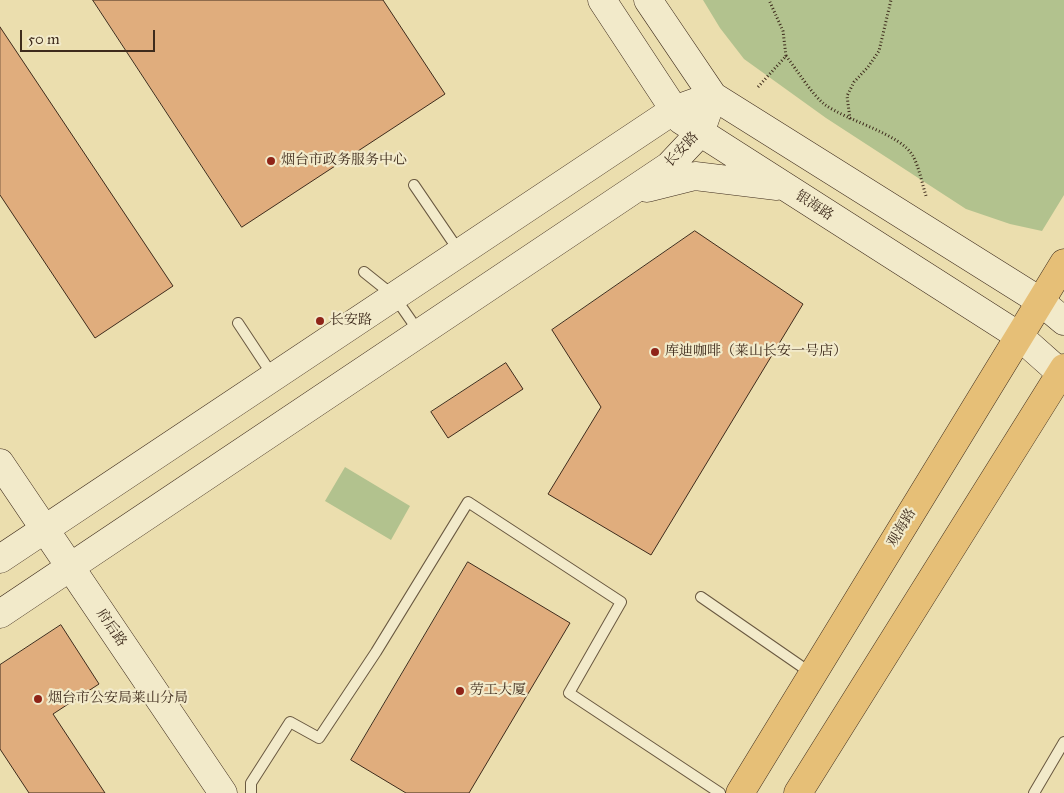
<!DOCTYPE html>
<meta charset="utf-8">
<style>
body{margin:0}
#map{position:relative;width:1064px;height:793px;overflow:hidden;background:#ebdeae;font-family:"IM FELL Great Primer",serif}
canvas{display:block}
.scale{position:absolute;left:20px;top:30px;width:135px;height:22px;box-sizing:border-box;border:2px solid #3e2b1c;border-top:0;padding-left:6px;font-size:15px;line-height:18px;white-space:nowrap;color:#3e2b1c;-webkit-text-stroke:4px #f2eaca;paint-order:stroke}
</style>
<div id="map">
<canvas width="1064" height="793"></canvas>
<div class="scale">50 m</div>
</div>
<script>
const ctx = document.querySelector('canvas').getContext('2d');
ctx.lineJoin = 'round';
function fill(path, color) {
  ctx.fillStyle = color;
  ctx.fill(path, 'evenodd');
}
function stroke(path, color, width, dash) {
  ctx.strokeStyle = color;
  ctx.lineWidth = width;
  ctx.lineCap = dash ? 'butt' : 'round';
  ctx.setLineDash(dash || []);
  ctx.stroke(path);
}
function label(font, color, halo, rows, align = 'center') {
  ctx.font = font + ' "IM FELL Great Primer","Noto Serif SC",serif';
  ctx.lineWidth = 4.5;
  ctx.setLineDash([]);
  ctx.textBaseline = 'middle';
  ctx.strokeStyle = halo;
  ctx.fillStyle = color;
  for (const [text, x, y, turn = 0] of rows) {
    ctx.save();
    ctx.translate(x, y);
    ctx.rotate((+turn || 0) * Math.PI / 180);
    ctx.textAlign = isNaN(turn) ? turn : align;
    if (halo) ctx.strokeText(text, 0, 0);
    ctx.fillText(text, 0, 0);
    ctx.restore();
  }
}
fill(new Path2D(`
 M703 0H1064V195L1042 231 1010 224 966 209 826 118 744 59 720 28Z
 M345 467 410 506 391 540 325 501Z`), '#b2c28e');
const building = new Path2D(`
 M93 0H383L445 94 242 227Z
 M0 27 173 286 95 338 0 195Z
 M695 231 803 304 651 555 548 494 601 407 552 330Z
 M506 363 523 389 448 438 431 412Z
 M468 562 570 623 469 793H406L351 760Z
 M61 625 99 684 53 714 105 793H29L0 749V665Z`);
fill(building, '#e0ad7d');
stroke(building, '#3e2b1c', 1);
const lane = new Path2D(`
 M414 185 459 251
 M364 272 394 296 419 332
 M238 323 273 376
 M701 597 811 673
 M251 793V783L290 722 319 738 376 652 468 502 621 602 569 693 720 793
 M1034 793 1064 742`);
const secondary = new Path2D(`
 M602 0 681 120 1019 336 1064 376
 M648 0 713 96 1040 301 1064 321
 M647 188 695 176 777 186
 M0 463 223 793
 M0 559 674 110 713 96
 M0 614 669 166 700 133 713 96`);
const primary = new Path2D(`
 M740 793 1064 263
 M798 793 1064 368`);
stroke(lane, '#695840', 12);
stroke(secondary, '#3e2b1c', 29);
stroke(primary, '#3e2b1c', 29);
stroke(new Path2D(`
 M786 56C798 71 810 92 824 104 847 121 901 134 913 156 919 167 922 183 926 196
 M758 87 786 56 783 31 769 0
 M850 119 847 96 854 82 868 67 879 51 891 0`), '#3e2b1c', 3, [1, 2.5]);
stroke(lane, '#f2eaca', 10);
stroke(secondary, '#f2eaca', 28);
stroke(primary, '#e6bf77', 28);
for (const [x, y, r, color] of [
 [271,161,5,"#8f2418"],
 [320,321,5,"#8f2418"],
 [655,352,5,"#8f2418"],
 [460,691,5,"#8f2418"],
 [38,699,5,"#8f2418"]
]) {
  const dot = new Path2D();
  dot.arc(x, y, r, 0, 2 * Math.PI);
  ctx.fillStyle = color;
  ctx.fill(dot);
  stroke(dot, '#f2eaca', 2);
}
label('14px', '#3e2b1c', '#f2eaca', [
 ["长安路",682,150,-46],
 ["银海路",814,206,33],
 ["观海路",902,528,-59],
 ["府后路",111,628,56]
]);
label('14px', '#3e2b1c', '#f2eaca', [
 ["烟台市政务服务中心",281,161],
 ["长安路",330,321],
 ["库迪咖啡（莱山长安一号店）",665,352],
 ["劳工大厦",470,691],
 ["烟台市公安局莱山分局",48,699]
], 'left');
</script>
